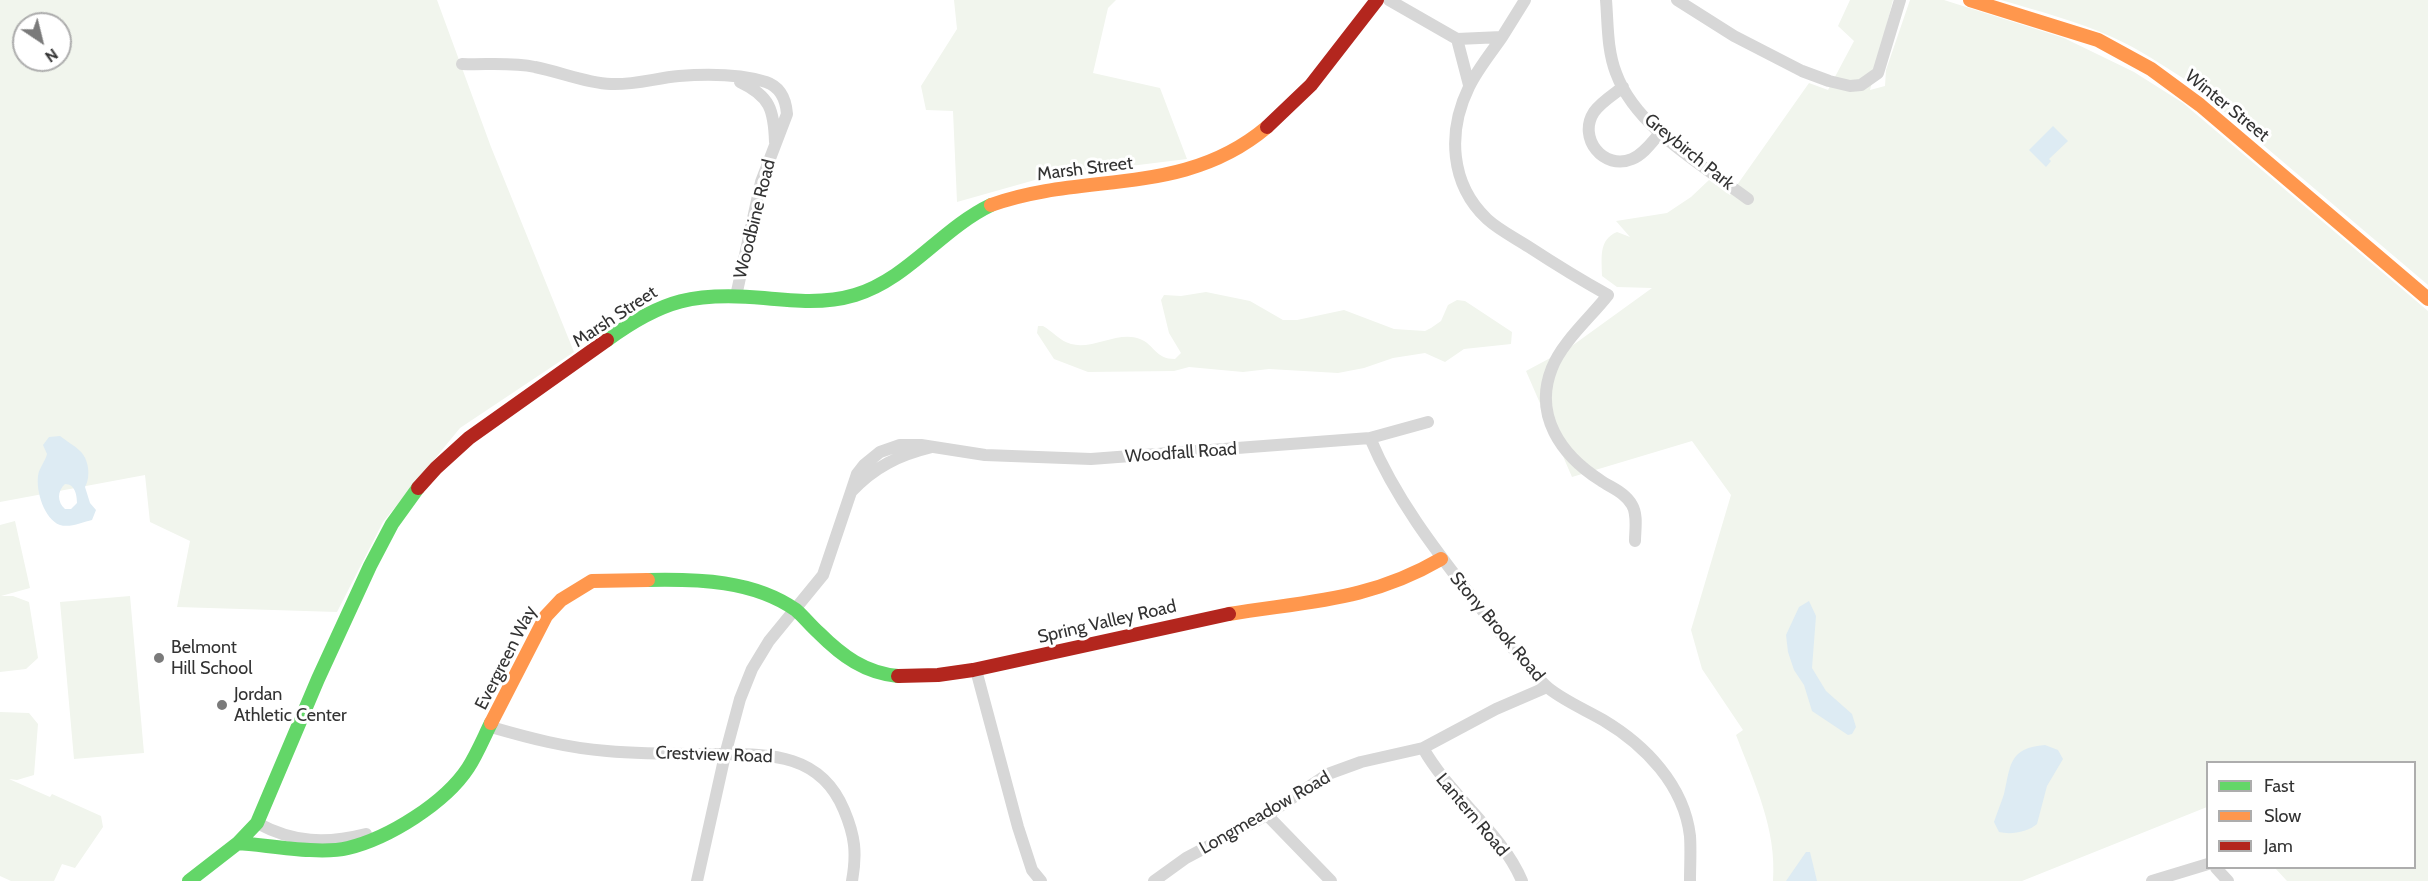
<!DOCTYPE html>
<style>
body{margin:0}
#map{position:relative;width:2428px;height:881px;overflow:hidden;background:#fff;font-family:Cabin,sans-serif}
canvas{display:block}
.legend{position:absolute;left:2206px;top:761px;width:210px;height:108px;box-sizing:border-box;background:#fff;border:2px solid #adadad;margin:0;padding:8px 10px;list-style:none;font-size:18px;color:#333}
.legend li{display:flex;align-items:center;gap:12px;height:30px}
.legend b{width:30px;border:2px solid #adadad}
.north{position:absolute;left:12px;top:12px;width:60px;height:60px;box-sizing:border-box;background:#fff;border:2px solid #adadad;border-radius:50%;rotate:145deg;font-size:16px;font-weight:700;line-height:24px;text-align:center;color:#333}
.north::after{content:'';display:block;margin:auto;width:21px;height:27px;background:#7a7a7a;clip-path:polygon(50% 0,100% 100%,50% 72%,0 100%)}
</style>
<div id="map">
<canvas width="2428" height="881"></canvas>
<ul class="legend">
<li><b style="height:8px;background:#63d668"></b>Fast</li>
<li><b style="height:8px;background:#ff974d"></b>Slow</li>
<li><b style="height:8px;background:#b3261e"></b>Jam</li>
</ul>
<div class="north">N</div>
</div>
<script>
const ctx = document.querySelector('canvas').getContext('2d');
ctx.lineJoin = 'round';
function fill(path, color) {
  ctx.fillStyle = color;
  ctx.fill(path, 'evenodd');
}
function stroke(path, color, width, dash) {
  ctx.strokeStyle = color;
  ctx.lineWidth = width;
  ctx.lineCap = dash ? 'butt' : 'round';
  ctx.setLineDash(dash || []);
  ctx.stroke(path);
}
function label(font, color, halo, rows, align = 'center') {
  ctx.font = font + ' Cabin,sans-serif';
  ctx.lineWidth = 6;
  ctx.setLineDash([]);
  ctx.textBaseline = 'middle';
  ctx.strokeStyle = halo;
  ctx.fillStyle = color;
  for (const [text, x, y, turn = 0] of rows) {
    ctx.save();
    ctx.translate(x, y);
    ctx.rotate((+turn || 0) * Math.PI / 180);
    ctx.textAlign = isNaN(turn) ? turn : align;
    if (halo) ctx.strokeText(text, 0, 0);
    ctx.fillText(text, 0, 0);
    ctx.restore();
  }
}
fill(new Path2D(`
 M0 0H437L491 147 574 352 460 428 383 522 337 612 177 607 190 541 150 522 145 475 0 502ZM24 24H60V60H24Z
 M954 0H1116L1108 8 1093 73 1160 88 1187 159 1049 176 957 202 953 111 926 110 921 86 957 29Z
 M1850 0H1893L1870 90 1885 86 1886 70 1910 0H1944L2064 38 2134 72 2183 103 2428 311V881H2287L2275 868H2414V762H2208L2207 807 2022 881H1773C1777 829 1754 782 1736 735L1743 730 1702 669 1691 630 1731 495 1692 441 1572 477 1526 371 1569 348 1652 288 1617 287 1602 276C1602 258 1598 240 1617 232L1630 237 1616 221 1667 213 1691 197 1709 180 1730 195 1809 83 1828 90 1854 41 1838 26Z
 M2001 0H2428V285L2189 82C2164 66 2139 49 2112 37 2077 21 2038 11 2001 0Z
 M1206 292 1250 301 1283 320H1297L1344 310 1394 329 1425 331 1431 328 1441 321 1448 305 1457 300 1465 301 1512 332 1511 344 1464 349 1445 362 1425 353 1393 358 1364 368 1338 373 1269 369 1243 372 1189 367 1174 371 1088 372 1054 359 1037 333 1038 326H1043C1052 331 1060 341 1071 344 1093 350 1119 330 1140 339 1155 345 1155 359 1175 359L1181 353 1169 333 1161 300 1164 295 1181 296Z
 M15 521 30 588 1 596H13L29 602 38 658 26 669 0 672V525Z
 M130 596 144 753 74 759 60 602Z
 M0 712 29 713 38 724 34 775 17 780 9 779 50 797 52 794 101 816 103 827 75 868 62 864 54 881H11L0 876Z`), '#f1f5ed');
fill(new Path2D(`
 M2053 126 2068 141 2049 159 2051 161 2046 167 2029 150Z
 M60 436C66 441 74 445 80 451 89 459 91 477 85 487L90 503 96 510 92 520C83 522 70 528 60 525 44 519 36 491 38 476 39 468 45 462 47 454L43 445 49 437ZM65 484C75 484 77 495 77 503L71 509H65C57 502 57 491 65 484Z
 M1809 601 1816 616 1812 668 1826 691 1852 714 1856 727 1852 734 1848 735 1812 711 1804 685 1794 670 1788 652 1786 635 1799 607Z
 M2045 745 2058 750 2063 759 2047 786 2037 824C2028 832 2011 835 1999 832L1994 822C1997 813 2001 803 2004 794 2011 764 2009 748 2045 745Z
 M1806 852H1810L1817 881H1786Z`), '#ddebf3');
stroke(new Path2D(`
 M1389 0 1457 39 1502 37 1525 0
 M1606 0C1608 24 1607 50 1616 73 1636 128 1703 165 1748 199
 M1677 0 1734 36 1802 71 1829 81 1850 86 1861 85 1878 73 1900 0
 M1502 37C1491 53 1477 70 1469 87 1447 132 1450 184 1487 219 1499 230 1515 238 1529 247 1555 264 1581 280 1608 295 1591 317 1562 342 1552 368 1533 415 1561 455 1600 480 1611 488 1625 492 1632 505 1638 515 1635 530 1635 541
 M1457 39 1469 85
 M462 64C486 65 512 62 535 67 561 72 585 83 611 84 635 85 656 78 679 76 706 74 740 74 766 82 781 87 786 101 787 114L761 182 736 296
 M740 82C770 96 774 110 775 142
 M1623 87C1613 95 1601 102 1594 112 1577 138 1604 171 1632 159 1644 154 1652 142 1660 133
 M1370 438C1396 500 1437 552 1478 605 1500 632 1520 660 1545 685 1558 698 1586 710 1603 720 1645 745 1684 785 1690 836 1691 851 1690 866 1690 881
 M932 447C899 455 874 467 851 492L857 474 864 465 880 452 900 445H921L985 455 1091 459 1370 438 1428 422
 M976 670 1018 827 1032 870 1041 881
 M491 727C529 738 567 748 607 751 639 754 671 754 703 754 758 755 818 747 844 810 855 836 857 853 852 881
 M1423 748C1449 795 1503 834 1522 881
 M1267 815 1331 881
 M257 823C294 843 326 844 366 834
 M2216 868 2228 881
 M697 881 725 755 740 699 752 669 769 641 823 575 851 492
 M1154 881 1186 858 1267 815 1328 774 1361 762 1423 748 1496 709 1547 687
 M2152 881 2208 864`), '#d7d7d7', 12);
stroke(new Path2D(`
 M607 340C663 299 695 292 764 298 794 301 825 304 855 295 908 279 941 229 991 205
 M648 580C698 579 753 580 796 610 804 617 811 626 819 633 842 656 865 673 898 676
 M238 843C268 845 319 855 348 848 389 838 445 803 468 768 477 754 484 737 491 723
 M189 881 238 843 257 823 318 679 370 566 392 524 418 488`), '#63d668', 14);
stroke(new Path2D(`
 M1970 0 2098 40 2151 69 2200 105 2428 299
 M991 205C1086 171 1183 198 1267 127
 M1229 614C1308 601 1369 601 1441 559
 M491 723 546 616 561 600 592 581 648 580`), '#ff974d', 14);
stroke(new Path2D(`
 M1267 127 1311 85 1377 0
 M418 488 436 468 469 438 607 340
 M898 676 938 675 973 670 1229 614`), '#b3261e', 14);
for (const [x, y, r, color] of [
 [159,658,6,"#7a7a7a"],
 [222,705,6,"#7a7a7a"]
]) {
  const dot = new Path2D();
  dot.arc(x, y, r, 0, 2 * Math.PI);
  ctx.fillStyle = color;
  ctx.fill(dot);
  stroke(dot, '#fff', 2);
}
label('18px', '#333', '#fff', [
 ["Winter Street",2227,106,39],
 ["Greybirch Park",1689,152,39],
 ["Marsh Street",1085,169,-7],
 ["Woodbine Road",755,219,-76],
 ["Marsh Street",615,317,-33],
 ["Woodfall Road",1181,453,-4],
 ["Spring Valley Road",1107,622,-13],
 ["Stony Brook Road",1497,627,50],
 ["Evergreen Way",506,658,-63],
 ["Crestview Road",714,755,2],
 ["Longmeadow Road",1265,813,-30],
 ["Lantern Road",1472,815,50]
]);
label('18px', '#333', '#fff', [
 ["Belmont",171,648],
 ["Hill School",171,669],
 ["Jordan",234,695],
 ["Athletic Center",234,716]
], 'left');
</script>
